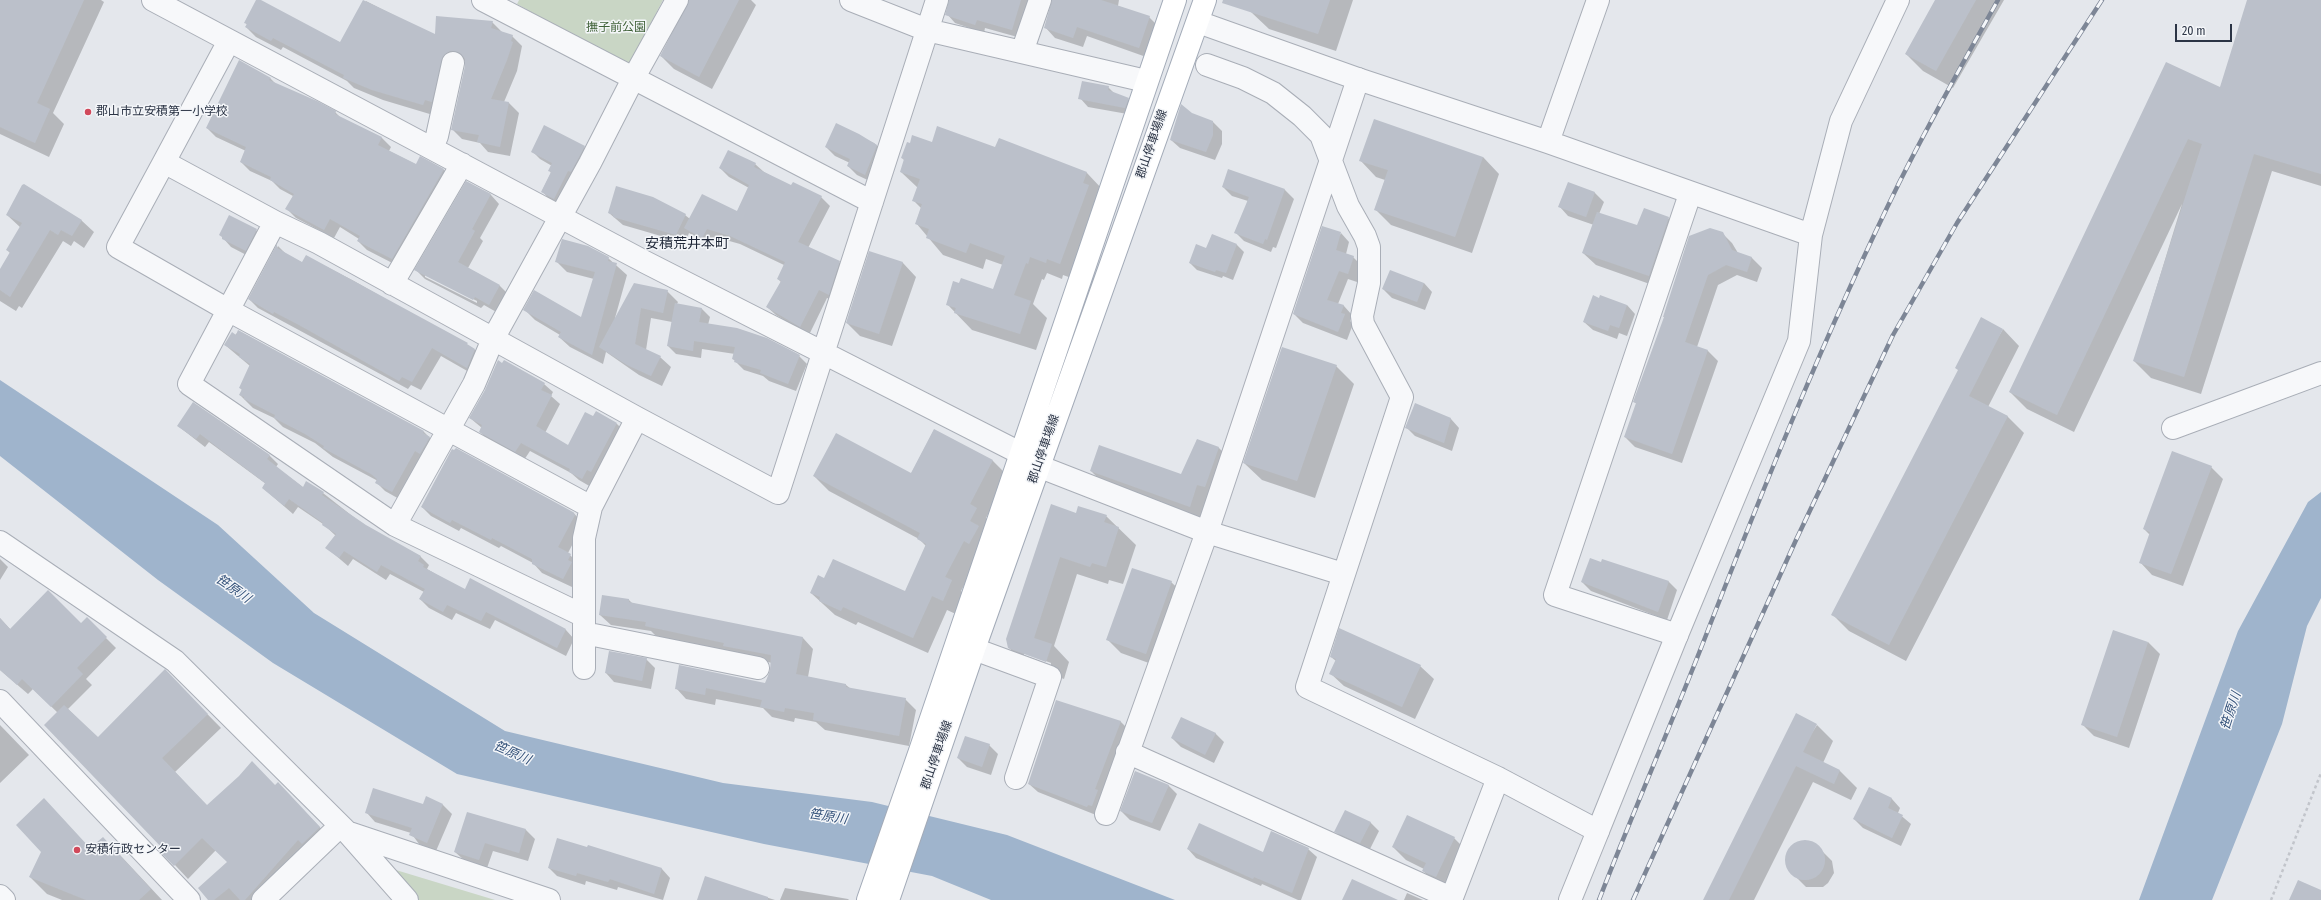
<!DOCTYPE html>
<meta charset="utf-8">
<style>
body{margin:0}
#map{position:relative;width:2321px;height:900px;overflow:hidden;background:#e4e7ec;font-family:"Fira Sans Condensed",sans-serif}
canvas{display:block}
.scale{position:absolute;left:2175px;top:24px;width:57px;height:18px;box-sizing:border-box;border:2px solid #2b3445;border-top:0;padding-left:5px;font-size:12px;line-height:14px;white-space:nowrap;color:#2b3445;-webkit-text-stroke:3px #f4f6f9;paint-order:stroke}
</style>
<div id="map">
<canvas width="2321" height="900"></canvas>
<div class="scale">20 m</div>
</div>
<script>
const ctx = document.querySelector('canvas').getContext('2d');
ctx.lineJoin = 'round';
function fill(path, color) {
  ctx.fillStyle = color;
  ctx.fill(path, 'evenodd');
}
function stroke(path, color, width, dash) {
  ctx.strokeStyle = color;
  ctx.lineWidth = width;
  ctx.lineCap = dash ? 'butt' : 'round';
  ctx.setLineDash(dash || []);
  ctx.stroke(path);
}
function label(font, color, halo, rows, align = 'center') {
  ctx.font = font + ' "Fira Sans Condensed","Noto Sans JP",sans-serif';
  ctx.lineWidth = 3;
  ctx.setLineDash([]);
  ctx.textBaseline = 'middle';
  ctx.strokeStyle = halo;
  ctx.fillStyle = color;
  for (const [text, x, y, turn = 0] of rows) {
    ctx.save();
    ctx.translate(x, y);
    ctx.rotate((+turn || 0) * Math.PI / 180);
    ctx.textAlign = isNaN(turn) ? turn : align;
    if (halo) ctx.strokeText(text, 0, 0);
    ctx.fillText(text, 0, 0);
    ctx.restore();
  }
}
fill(new Path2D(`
 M519 0H663L628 67 517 4Z
 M386 867 495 900H419Z`), '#c9d6c5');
fill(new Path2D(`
 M0 380 218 525 314 613 505 731 723 783 872 802 1007 835 1175 900H991L932 876 764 844 457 774 273 663 158 580 0 456Z
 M2321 492V598L2307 626 2282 724 2212 900H2139L2238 631 2308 502Z`), '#9fb4cc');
fill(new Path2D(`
 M0 0H101L104 2 53 113 64 124 49 157 0 134Z
 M257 0 341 43 366 1 435 36 492 22 503 33 512 36 522 46 517 71 504 102 509 103 519 113 510 156 488 152 480 143 462 139 452 129 466 65 465 61H459L433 115 383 100 354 88 347 81 283 47 281 50 256 37 246 27 247 25 245 22Z
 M689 0H751L756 5 712 89 674 69 661 56Z
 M951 0H1034L1021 38 985 28 984 33 955 23 947 14Z
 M1054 0H1119L1118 6 1149 17 1159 27 1149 58 1087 36 1083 47 1055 38 1045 27Z
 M1246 0H1353L1336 51 1269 29 1251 12Z
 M1936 0H2004L1953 88 1923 71 1906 54Z
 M2248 0H2321V186L2272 171 2201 394 2151 378 2134 361 2182 204 2074 432 2027 409 2010 392 2220 89Z
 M270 78 276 84 335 112 341 118 382 138 391 147 389 151 417 165 420 158 444 170 453 179 402 268 367 250 358 241 359 239 340 227 334 238 296 218 287 209 293 196 280 189 272 181 250 171 241 162 246 151 216 137 207 128Z
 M1108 87 1115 94 1128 99 1136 107 1133 115 1088 107 1080 98Z
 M1191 114 1213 122 1222 131V144L1215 160 1180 148 1171 140Z
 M836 125 874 143 884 152 874 183 857 175 848 166 850 163 835 156 826 147Z
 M999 139 1087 173 1103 190 1077 280 1063 275 1062 279 1047 273 1044 280 1042 279 1033 304 1047 318 1036 350 972 330 947 304 994 290 1003 265 986 259 983 269 943 255 916 223 921 208 914 201 918 188 901 172 905 161 902 158 932 143 996 148Z
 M584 147 592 155 563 206 550 200 542 191 551 173 549 170 552 166 540 159 532 151Z
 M1483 157 1499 174 1472 253 1391 225 1375 209 1385 180 1376 177 1360 160Z
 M755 164 764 172 791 187 821 197 830 206 808 248 839 262 848 271 837 302 827 298 809 335 776 315 767 307 781 282 778 279 784 265 740 244 715 237 711 246 689 233 685 243 623 225 609 213 685 215 690 219 737 212 749 188 729 177 720 168Z
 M1229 170 1285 190 1294 199 1276 248 1273 247 1271 252 1244 241 1236 233 1248 201 1232 196 1223 187Z
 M467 182 491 195 499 204 480 238 483 241 468 268 500 286 508 294 498 313 484 305 481 308 425 279 416 270ZM425 275 477 301V303L425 277Z
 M1569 183 1595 193 1604 202 1599 214 1638 226 1668 218 1681 231 1661 288 1596 265 1583 253 1594 225 1568 216 1560 207Z
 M7 215 81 220 94 232 84 248 74 241 71 246 63 241 22 308 19 306 16 311 0 301V271L11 254 7 250 21 228Z
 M256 230 265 239 254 259 231 247 223 238Z
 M1341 233 1349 242 1346 254 1353 257 1362 266 1357 282 1348 279 1338 304 1344 306 1352 315 1350 321 1353 324 1347 340 1303 323 1294 314Z
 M1722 233 1732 243 1738 253 1752 258 1762 268 1757 282 1737 275 1718 285 1697 347 1708 351 1718 361 1682 463 1635 447 1625 437 1637 404 1634 402Z
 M1212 235 1237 245 1244 252 1233 280 1223 276 1222 278 1197 270 1190 263 1207 249Z
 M278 246 286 254 303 263 306 256 354 281 475 350 483 358 476 376 441 356 421 390 411 385 408 389 258 308 249 299Z
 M870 252 903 263 916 277 892 346 860 336 847 323Z
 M608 258 627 275 615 318 667 291 678 302 677 304 702 309 710 317 708 325 799 356 807 364 796 391 769 381 763 376 744 370 733 359 735 354 702 349 701 358 676 354 668 346 672 322 651 318 646 350 660 357 671 367 662 386 639 375 606 352 603 364 570 347 559 337 560 335 535 320 525 310 582 319 594 279 567 272 556 261Z
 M1424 283 1432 292 1425 310 1392 298 1383 289Z
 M1627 305 1635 314 1627 336 1619 333 1617 339 1593 330 1584 322Z
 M2003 329 2019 346 1988 407 2007 416 2024 433 1906 661 1849 631 1832 614Z
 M239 331 424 432 432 440 401 500 385 491 377 483 378 481 333 457 315 443 283 427 274 418 253 408 240 395 242 390 240 388 250 366 225 345Z
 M1336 366 1354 384 1315 498 1262 480 1244 463Z
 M544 384 553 392 551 396 560 404 545 433 568 446 594 418 617 424 625 432 591 487 579 480 571 473 530 451 524 460 488 440 480 432 482 428 470 418Z
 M1415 405 1451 419 1459 428 1452 451 1415 436 1406 427Z
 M178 426 269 455 278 464 276 467 304 488 323 493 365 526 420 556 429 565 427 569 465 591 566 630 574 639 566 656 495 620 490 629 456 613 452 620 429 608 420 599 424 592 390 574 386 580 353 559 348 566 327 548 336 536 323 524 298 507 293 514 263 488 266 484 209 442 205 447Z
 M934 430 993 461 1008 476 986 518 992 524 980 556 961 591 966 596 958 615 947 610 928 653 858 622 856 625 835 615 811 593 825 580 906 592 926 546 919 539 829 491 814 476 911 474Z
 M1197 440 1219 448 1232 461 1203 520 1104 484 1091 471 1182 476Z
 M2211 467 2223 479 2183 586 2152 575 2140 562 2150 535 2144 529Z
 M422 507 573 512 583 524 568 553 579 564 580 572 572 587 542 573 533 563 501 546 499 548 461 528 459 531 431 516Z
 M1077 514 1106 516 1136 545 1123 584 1109 580 1108 584 1077 574 1054 646 1069 662 1064 679 1027 665 1009 648ZM1024 653 1051 663V665L1024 655Z
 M0 559 8 567 0 580Z
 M1602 563 1669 582 1677 590 1667 620 1591 591 1582 582Z
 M1171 582 1185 595 1160 667 1121 653 1108 640Z
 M629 600 633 604 803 638 813 649 808 677 846 685 851 689 905 699 916 710 909 746 825 730 816 722 795 718 794 722 772 717 763 708 716 699 715 705 686 699 676 688 766 684 772 663 656 636 651 631 611 625 600 615Z
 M0 618 11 630 81 624 87 619 116 648 86 679 92 685 68 709 98 739 165 671 221 728 175 772 207 806 275 786 291 797 333 841 272 900H209L228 862 216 850 188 879 175 865 164 849 58 713 33 689 28 694 0 670Z
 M2148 642 2160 654 2129 748 2094 736 2082 724Z
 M1331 657 1420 666 1434 679 1415 719 1344 686 1330 673 1336 661Z
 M646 659 655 668 651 689 614 682 606 673Z
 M1120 721 1129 730 1096 815 1038 792 1029 784Z
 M0 725 29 755 0 783Z
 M1817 725 1833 741 1823 763 1840 771 1857 788 1851 800 1813 782 1754 900H1704Z
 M1215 733 1224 742 1214 763 1181 747 1172 738Z
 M989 745 998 754 991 775 967 767 958 758Z
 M1168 785 1177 794 1160 831 1130 820 1121 811Z
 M1869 788 1892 799 1900 808 1898 813 1911 824 1901 846 1863 828 1854 819Z
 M427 798 443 805 452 814 436 851 419 844 411 833 375 822 367 813 424 805Z
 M468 813 526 830 535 839 528 861 493 851 487 868 464 860 455 852Z
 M1370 822 1379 831 1369 851 1344 840 1336 832Z
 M103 838 120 855 162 900H62L47 894 30 877 91 849Z
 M1454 838 1467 851 1449 890 1437 884 1423 871 1424 869 1406 860 1393 847Z
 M1807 841 1813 842 1832 861 1834 873 1828 883 1823 887H1806L1789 870 1786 857 1793 845Z
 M588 846 662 869 670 878 663 900 618 887 617 890 586 881 585 885 557 876 549 868 588 848Z
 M1188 849 1264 853 1308 849 1317 857 1301 900H1298L1262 884 1261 886 1196 858Z
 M705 878 775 900H698Z
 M785 888 848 899 849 900H780Z
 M1407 893 1423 900H1404Z`), '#0003');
fill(new Path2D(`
 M0 0H84L37 103 50 109 35 143 0 127Z
 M256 0H261L340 42 363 0 435 34 436 16 493 21 491 28 513 35 511 41 513 42 507 60 491 99 509 102 500 147 477 142 479 135 451 130 465 66V59L461 54 450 51 444 55 432 102 425 100 423 105 372 90 343 78 344 75 273 38 271 41 245 27 247 24 244 23Z
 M689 0H739L699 77 660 56Z
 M949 0H1021L1012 30 977 20 975 25 945 15Z
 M1052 0H1101L1150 16 1139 48 1077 27 1073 38 1044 28Z
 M1223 0H1330L1318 34 1222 3Z
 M1935 0H1976L1936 71 1905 54Z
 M2247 0H2321V174L2254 154 2184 377 2133 361 2202 144 2188 139 2057 415 2009 392 2166 62 2220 87Z
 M239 60 271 78 269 80 317 101 336 111 335 114 382 137 378 145 416 164 420 156 444 169 392 259 357 241 360 236 330 219 324 230 285 209 294 194 270 180 271 177 240 162 246 147 206 128Z
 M1082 81 1109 86 1108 90 1129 98 1125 108 1078 99Z
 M1181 104 1192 113 1213 121V135L1206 152 1170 140Z
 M1374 119 1483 157 1455 237 1374 210 1388 170 1359 161Z
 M836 123 859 134 877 145 865 175 847 166 850 159 825 147Z
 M544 125 585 146 571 172 568 171 554 199 541 192 551 172 548 171 552 163 531 152Z
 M937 126 995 147 999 138 1087 172 1083 183 1089 185 1060 264 1047 259 1046 263 1030 257 1028 264 1026 263 1014 295 1031 301 1020 334 954 313 956 308 946 305 953 281 959 283 961 278 993 289 1005 256 970 243 966 253 926 238 929 229 915 224 922 204 912 201 920 179 900 172 904 159 901 158 907 142 910 143 912 135 932 142Z
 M728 150 756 163 754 167 791 185 793 182 822 196 798 242 840 261 829 295 819 290 800 327 766 307 781 281 777 279 785 262 730 236 707 229 702 238 684 228 702 194 737 211 749 185 719 168Z
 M1228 169 1285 189 1267 240 1265 239 1263 244 1234 233 1249 197 1222 187Z
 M466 181 491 194 472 229 475 231 458 262 500 285 489 305 475 297 473 300 414 270Z
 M1568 182 1595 192 1586 217 1558 207Z
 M24 184 82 220 72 236 61 230 58 235 50 230 10 297 0 290V269L10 252 6 250 22 223 6 215 22 185Z
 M616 186 653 197 686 214 676 235 613 217V215L608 213Z
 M1644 208 1669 217 1649 276 1582 253 1597 212 1637 225Z
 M229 215 257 229 246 251 222 239V237L219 235Z
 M1322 226 1341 232 1336 250 1354 256 1348 274 1339 271 1327 300 1344 305 1341 313 1345 314 1338 332 1293 314Z
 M1710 228 1723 232 1732 250 1752 257 1747 272 1726 265 1708 275 1685 342 1708 350 1672 454 1624 437 1636 403 1633 402 1664 317H1663L1689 236Z
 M1212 234 1237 244 1226 273 1216 270 1215 272 1189 263 1196 244 1206 248Z
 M562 239 588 246 609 257 608 261 617 263 592 355 558 337 561 332 523 310 534 290 581 317 595 272 555 262Z
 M277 244V248L302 262 306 255 468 343 467 344 475 349 467 368 432 348 412 382 402 377 399 381 299 325 274 312 273 314 248 299Z
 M869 251 903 262 879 334 846 323Z
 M1390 270 1424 283 1417 302 1382 289Z
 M634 283 668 290 663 313 641 308 635 344 661 356 651 376 627 365 599 347Z
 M1593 295 1599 298 1600 295 1627 305 1619 328 1610 325 1608 331 1583 322Z
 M675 303 702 308 699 322 737 328 767 338 800 355 788 384 760 373 761 370 734 362 735 360 732 359 735 347 694 341 693 351 667 346Z
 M1981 317 2003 329 1969 396 2008 416 1889 645 1831 615 1958 370 1955 368Z
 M238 330 424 431 423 433 430 437 420 454 415 451 392 492 375 483 377 479 371 474 323 448 324 446 305 434 274 418 275 415 244 399V397L239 395 242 389 239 388 250 364 239 357 240 354 224 345 232 332 236 335Z
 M1282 347 1337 365 1297 481 1243 463Z
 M498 360 502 363 504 360 545 383 541 390 552 395 536 426 568 445 585 412 593 416 596 411 617 423 591 472 587 470 582 479 569 472 570 469 521 443 515 452 479 432 482 425 469 418 485 390Z
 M193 402 270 455 267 459 303 487 306 481 324 492 322 495 366 525 421 556 418 561 424 565 423 567 465 589 470 578 566 629 557 648 486 612 481 621 447 605 443 612 419 599 425 589 381 565 377 572 344 551 339 558 325 548 336 534 322 525 323 523 289 499 284 506 262 488 265 483 200 434 196 439 177 426Z
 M1415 403 1451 418 1444 443 1405 428Z
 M934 429 993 460 970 504 977 508 970 521 979 526 969 544 964 541 945 577 952 580 943 601 932 596 913 638 843 607 841 611 819 601 820 597 810 593 818 575 824 578 833 559 905 591 926 544 917 539 920 533 813 476 836 433 911 473Z
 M1197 439 1219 447 1205 487 1197 485 1190 507 1090 471 1099 445 1181 474Z
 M456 448 573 512 575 515 558 547 571 554 568 560 572 562 563 579 532 564V559L492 538 491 540 452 520 450 523 421 507 452 449 454 450Z
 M2172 451 2212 466 2171 574 2139 563 2150 532 2143 529Z
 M1051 504 1076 513 1078 506 1107 515 1104 522 1119 527 1106 567 1092 563 1090 567 1060 557 1034 638 1052 644 1046 662 1008 648 1006 639Z
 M1590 558 1601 562 1602 559 1669 581 1658 612 1581 582Z
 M1132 568 1172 581 1146 654 1106 640Z
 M48 590 81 623 87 617 107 637 77 668 83 674 51 707 22 679 17 685 0 670V618L10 629Z
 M602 595 629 599V602L803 637 796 674 846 684V687L906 698 899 736 813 720 814 713 785 708 784 712 760 707 762 700 706 688 705 695 675 689 679 665 765 683 770 671 771 655 723 646 724 643 645 626 646 622 599 615Z
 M1339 628 1421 665 1402 707 1329 674 1336 659 1330 657Z
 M2113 630 2148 642 2117 737 2081 725Z
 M609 651 647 658 642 681 605 673Z
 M165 669 208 714 162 758 207 805 239 776 252 761 275 785 278 782 320 827 302 844 298 840 245 900H240L229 888 214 900H208L198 888 227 862 202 838 174 866 160 852 163 849 44 725 64 705 98 737Z
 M1056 700 1121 721 1095 789 1098 790 1092 806 1088 805 1087 807 1028 784Z
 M1796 713 1817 724 1803 752 1840 770 1834 784 1796 766 1729 900H1703Z
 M1181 717 1216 733 1205 755 1171 738Z
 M965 736 990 744 982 767 957 758Z
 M1135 771 1169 785 1152 823 1120 811Z
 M1869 787 1892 798 1888 808 1903 815 1892 838 1853 819Z
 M373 788 423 804 426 796 443 804 427 843 409 835 412 828 365 813Z
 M44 798 90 848 103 837 151 889 139 900H86L29 877 41 852 16 825Z
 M1345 810 1371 822 1360 843 1334 832Z
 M467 812 526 829 519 853 485 843 479 860 454 852Z
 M1407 815 1455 837 1436 877 1422 871 1426 863 1392 847Z
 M1199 823 1263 852 1271 831 1309 848 1292 893 1254 877 1253 879 1187 849Z
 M557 838 587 847 588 845 662 868 654 894 610 879 608 882 577 873 576 876 548 868Z
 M1785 860a20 20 0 1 1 40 0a20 20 0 1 1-40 0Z
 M705 876 768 897V900H697Z
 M1352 879 1398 900H1342Z
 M2298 880 2321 890V900H2289Z`), '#bbc0ca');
const minor = new Path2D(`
 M153 0 645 262 1020 453 1038 466 1207 532 1343 574
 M483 0 872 202
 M851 0 927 30 1146 81
 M229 41 164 162 275 222 319 243 637 418 778 493 937 0
 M1022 52 1040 0
 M1207 65 1243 78 1273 93 1302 116 1321 135 1348 206 1365 236 1369 247V283L1362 316 1363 324 1402 397 1307 687 1498 778 1598 831 1570 900
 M432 148 437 136 453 63
 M164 162 118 247 228 310 591 507
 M275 222 189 384 395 525 584 616
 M392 284 462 164
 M2173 428 2321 373
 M395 525 474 384 493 339 590 163 633 79 677 0
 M0 542 175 661 348 833 407 900
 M584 633 758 668
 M1677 635 1555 595 1690 194
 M974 649 1050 677 1016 778
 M584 668V538L591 507 637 418
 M0 701 189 900
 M1127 752 1451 898
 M1106 814 1207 532 1358 79
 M349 833 549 900
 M263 900 340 826
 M1451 900 1498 778`);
const tertiary = new Path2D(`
 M1198 22 1358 79 1548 142 1811 235
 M1548 142 1598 0
 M1598 831 1677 635 1799 341 1811 235 1841 121 1898 0
 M0 896 4 900`);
const primary = new Path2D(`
 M868 900 919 754 1175 0
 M888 900 974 649 1205 0`);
stroke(minor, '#a9aeb7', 24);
stroke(tertiary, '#a9aeb7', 24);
stroke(primary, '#a3abb8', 24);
stroke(new Path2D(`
 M2271 900 2321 773`), '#c2c5cb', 2.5, [3, 3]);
stroke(minor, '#f7f8fa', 22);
stroke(tertiary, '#f7f8fa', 22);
stroke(primary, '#fff', 22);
const rail = new Path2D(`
 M1599 900C1632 815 1668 732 1701 648 1762 491 1825 334 1899 183 1930 121 1964 61 1998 0
 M1633 900 1796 540 1893 335 1957 223 2102 0`);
stroke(rail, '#7d8696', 4.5);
stroke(rail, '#f4f6f9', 3, [9]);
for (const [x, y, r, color] of [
 [88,112,4,"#d1495b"],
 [77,850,4,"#d1495b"]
]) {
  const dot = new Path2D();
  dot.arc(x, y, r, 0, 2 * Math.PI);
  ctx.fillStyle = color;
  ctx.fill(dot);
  stroke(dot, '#f4f6f9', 1.5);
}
label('12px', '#3f6138', '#f4f6f9', [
 ["撫子前公園",616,28]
]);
label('12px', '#2b3445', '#f4f6f9', [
 ["郡山市立安積第一小学校",96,112],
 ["安積行政センター",85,850]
], 'left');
label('12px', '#2b3445', '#f4f6f9', [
 ["郡山停車場線",1152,144,-71],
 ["郡山停車場線",1044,449,-71],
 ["郡山停車場線",937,755,-71]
]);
label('italic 13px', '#34527a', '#f4f6f9', [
 ["笹原川",233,589,35],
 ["笹原川",2231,711,-72],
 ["笹原川",512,753,24],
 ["笹原川",828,817,9]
]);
label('14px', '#1d2536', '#f4f6f9', [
 ["安積荒井本町",687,244]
]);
</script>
